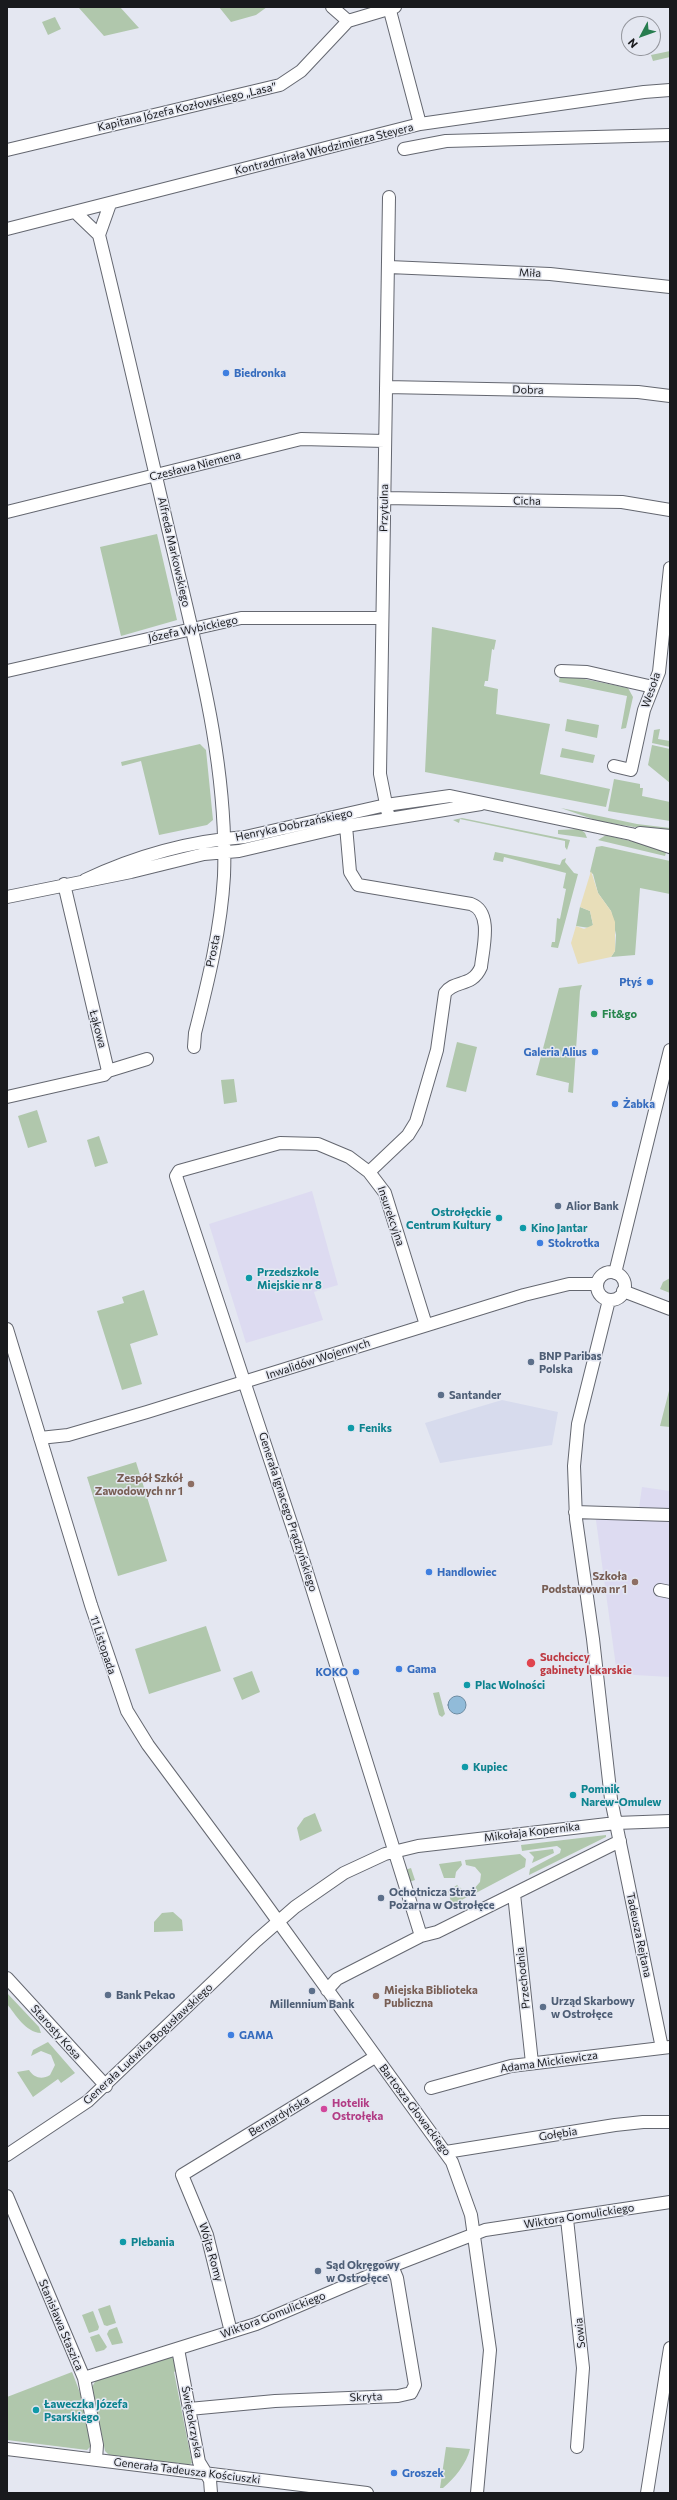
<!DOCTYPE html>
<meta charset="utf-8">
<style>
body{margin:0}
#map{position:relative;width:677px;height:2500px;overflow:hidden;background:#e4e7f1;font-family:Commissioner,sans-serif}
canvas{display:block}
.frame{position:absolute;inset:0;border:8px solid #191a1d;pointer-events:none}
.north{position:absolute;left:621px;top:16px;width:40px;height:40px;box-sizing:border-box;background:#e4e7f1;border:1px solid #93959c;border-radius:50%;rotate:229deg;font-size:11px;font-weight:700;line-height:16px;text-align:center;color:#191a1d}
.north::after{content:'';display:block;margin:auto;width:14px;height:18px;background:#287d50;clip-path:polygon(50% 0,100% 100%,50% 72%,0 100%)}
</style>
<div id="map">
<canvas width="677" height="2500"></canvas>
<div class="frame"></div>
<div class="north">N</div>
</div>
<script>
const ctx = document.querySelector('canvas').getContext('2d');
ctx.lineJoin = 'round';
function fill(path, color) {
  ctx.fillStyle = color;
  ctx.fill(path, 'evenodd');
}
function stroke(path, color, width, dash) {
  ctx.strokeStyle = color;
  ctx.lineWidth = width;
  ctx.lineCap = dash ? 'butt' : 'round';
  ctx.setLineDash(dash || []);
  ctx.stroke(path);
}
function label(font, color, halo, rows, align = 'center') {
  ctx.font = font + ' Commissioner,sans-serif';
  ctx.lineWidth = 3;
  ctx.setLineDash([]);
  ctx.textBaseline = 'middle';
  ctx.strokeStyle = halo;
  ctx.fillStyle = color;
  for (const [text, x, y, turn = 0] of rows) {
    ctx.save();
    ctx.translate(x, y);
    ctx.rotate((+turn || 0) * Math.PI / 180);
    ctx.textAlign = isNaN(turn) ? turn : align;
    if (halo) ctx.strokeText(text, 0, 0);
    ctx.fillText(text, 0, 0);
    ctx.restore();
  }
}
fill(new Path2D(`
 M502 1400 558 1412 552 1445 440 1463 425 1423Z`), '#d7dbed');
fill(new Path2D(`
 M312 1191 338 1285 314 1292 323 1320 246 1343 209 1224Z
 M642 1487 670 1491V1677L617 1674 594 1506 639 1508Z`), '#dddbf1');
fill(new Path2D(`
 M80 7H120L139 28 104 36 79 8Z
 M219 7H267L256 15 231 22Z
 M55 17 61 29 48 35 42 22Z
 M670 51V57L653 61 651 55Z
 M157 534 177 620 121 636 100 547Z
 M432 627 496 640 494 650 492 649 488 681H485L484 686 498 689 496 714 550 724 540 774 610 789 606 807 425 772Z
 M560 674 628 688 633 697 626 728 621 729 627 696 559 682Z
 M567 719 599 725 597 738 565 731Z
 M660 729 658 739 670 741V747L652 743 654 730Z
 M200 744 206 750 213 820 207 825 159 835 141 761 122 766 121 762Z
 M652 745 670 749V783L648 765Z
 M562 748 595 755 593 763 560 757Z
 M614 779 640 784V788H643L642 796 670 802V821L608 811Z
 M561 808 637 824 670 828V833L598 821Z
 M462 818 570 840 567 850 565 847V841L460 819 459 823 453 820Z
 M580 829 585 833 587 838 558 834V830Z
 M606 835 667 850 665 856 598 840Z
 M602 846 670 861V894L640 888 635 955 611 957 615 951 616 935 611 911 598 893 593 874 590 872 596 847Z
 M495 852 560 865 562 860 566 858 565 862 574 873 578 874 558 948 551 947 552 942H555L557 918 560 919 566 889 563 888 566 873 504 857 503 862 493 860Z
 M580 907 590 911 593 925 590 928 576 926Z
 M582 985 580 991 573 1093 568 1092 569 1083 536 1075 559 988Z
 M457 1042 477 1047 466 1092 446 1087Z
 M234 1079 237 1102 224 1104 221 1080Z
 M37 1110 47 1142 28 1148 18 1116Z
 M99 1136 108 1163 95 1167 87 1140Z
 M670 1278V1293L660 1289 663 1282Z
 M144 1290 158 1335 130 1344 142 1384 122 1390 97 1311 124 1303 122 1297Z
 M670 1387V1427L660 1426Z
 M136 1462 167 1561 118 1576 87 1477Z
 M206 1626 221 1671 149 1694 135 1649Z
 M252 1671 260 1692 242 1700 233 1678Z
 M439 1692 445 1714 442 1717 439 1715 433 1693Z
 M315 1813 322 1831 300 1841 297 1828 304 1818Z
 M606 1835V1837L529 1875 530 1869 560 1853 561 1849 557 1846 522 1851 521 1845Z
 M553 1849 554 1853 532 1863 534 1857 529 1852Z
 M520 1854 526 1859 525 1867 474 1894 473 1890 480 1882 481 1874 475 1867 466 1865 465 1860Z
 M461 1861 462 1865 456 1872 455 1878H444L439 1864Z
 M411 1868 415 1880 409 1882 405 1870Z
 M457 1885 463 1890 470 1891 471 1895 452 1905 448 1891Z
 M173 1912 182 1920 183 1931 154 1932V1922L162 1913Z
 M7 1993 39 2027 41 2033C25 2032 16 2015 7 2004Z
 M48 2042 75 2073 61 2083 58 2079 33 2097 17 2072 29 2070C34 2078 42 2080 50 2075L55 2065 51 2055 41 2051 31 2056 33 2050Z
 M110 2305 116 2323 107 2326 104 2325 98 2309Z
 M93 2311 99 2327 98 2330 89 2333 82 2315Z
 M117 2327 123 2343 112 2345 107 2334 109 2330Z
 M99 2334 107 2347 104 2350 96 2352 90 2337Z
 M170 2357 175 2359 180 2368 174 2372 192 2463 187 2466 110 2456 105 2451 92 2387 96 2380Z
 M72 2372C81 2395 92 2422 90 2447L87 2450 7 2440V2397Z
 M446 2447 470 2449C467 2463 454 2479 443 2488H440Z`), '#b0c7ac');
fill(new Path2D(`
 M591 871 598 893 611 911 615 922V951L611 957 578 964 571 943 576 926 584 929 593 925 590 911 580 907Z`), '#e8deb9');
const water = new Path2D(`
 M448 1705a9 9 0 1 1 18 0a9 9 0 1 1-18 0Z`);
fill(water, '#91bbd9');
stroke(water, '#6d8ba1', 1);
const minor = new Path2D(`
 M332 7 348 21
 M389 7 420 124
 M404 149 446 141 670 135
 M7 150 280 85 301 71 348 21 395 7
 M110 204 99 235C125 341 149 447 174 554 199 660 228 767 224 876 221 929 208 982 195 1033L194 1047
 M75 212 99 235
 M7 229 420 124 644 92 670 90
 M389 267 550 274 670 287
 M386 387 638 392 670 396
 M384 498 622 502 670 510
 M7 512 301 439 385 441
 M7 671 241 618H382
 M561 671 587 672 653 687
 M614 766 631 770 644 710 659 672 670 568
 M389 819 380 774 389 197
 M346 826 350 872 358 885 471 904C493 912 483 948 481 967 472 988 455 979 445 993L437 1050 416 1122 408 1135 369 1172
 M640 833 670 836
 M85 880C136 856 189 841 245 837L386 805 450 796 631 834 670 847
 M7 897 131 872 204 854 239 851 346 826 481 804
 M108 1071 147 1059
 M7 1097 104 1075 108 1071 64 884
 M597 1286a14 14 0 1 1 28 0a14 14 0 1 1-28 0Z
 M615 1273 670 1050
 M623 1291 670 1309
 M609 1300 578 1424 574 1466 576 1519 593 1639 611 1799 662 2048
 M7 1329 91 1605 127 1711 148 1745 254 1888 452 2162 471 2215 490 2350 477 2493
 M40 1438 68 1435 147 1412 524 1295 569 1284H597
 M575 1512 670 1515
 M660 1590 670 1592
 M514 1894 532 2063
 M421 1936 300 1550 176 1176 179 1171 280 1143 318 1144 349 1157 369 1172 385 1193 426 1325
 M7 1978 106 2086
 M327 1990 337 1979 421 1936 437 1932 620 1841
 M431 2088 511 2066 670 2047
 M446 2152 615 2125 643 2122H670
 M7 2155 88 2101 256 1941 295 1907 344 1873 385 1854 418 1846 616 1823 670 1821
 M7 2196 84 2378 97 2445 96 2459
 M567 2219 583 2368 577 2447
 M231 2332 207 2235 182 2175 375 2057
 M178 2349 199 2462 210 2480 211 2493
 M84 2378 256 2324 392 2266 485 2230 670 2202
 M189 2409 275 2401 398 2396 411 2393 415 2385 397 2278 392 2266
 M7 2449 367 2493
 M647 2493 670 2348`);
stroke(minor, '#646770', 14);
stroke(minor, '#fff', 12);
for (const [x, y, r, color] of [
 [226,373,4,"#3f7fe0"],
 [650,982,4,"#3f7fe0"],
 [594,1014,4,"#2e9e5b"],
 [595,1052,4,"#3f7fe0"],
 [615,1104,4,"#3f7fe0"],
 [558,1206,4,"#5c6f8a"],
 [499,1218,4,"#0f9aa8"],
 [523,1228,4,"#0f9aa8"],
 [540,1243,4,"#3f7fe0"],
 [249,1278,4,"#0f9aa8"],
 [531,1362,4,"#5c6f8a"],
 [441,1395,4,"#5c6f8a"],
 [351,1428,4,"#0f9aa8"],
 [191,1484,4,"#8d6e63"],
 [429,1572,4,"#3f7fe0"],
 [635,1582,4,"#8d6e63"],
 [531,1663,5,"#e0444e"],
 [399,1669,4,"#3f7fe0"],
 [356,1672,4,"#3f7fe0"],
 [467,1685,4,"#0f9aa8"],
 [465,1767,4,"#0f9aa8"],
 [573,1795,4,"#0f9aa8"],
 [381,1898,4,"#5c6f8a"],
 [312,1991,4,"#5c6f8a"],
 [108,1995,4,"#5c6f8a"],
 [376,1996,4,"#8d6e63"],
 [543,2007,4,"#5c6f8a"],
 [231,2035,4,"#3f7fe0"],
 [324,2109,4,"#d1479c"],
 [123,2242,4,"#0f9aa8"],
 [318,2271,4,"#5c6f8a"],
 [36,2410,4,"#0f9aa8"],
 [394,2473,4,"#3f7fe0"]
]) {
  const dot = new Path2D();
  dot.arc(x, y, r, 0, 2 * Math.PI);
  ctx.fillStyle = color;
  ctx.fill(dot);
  stroke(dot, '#e4e7f1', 1.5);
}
label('11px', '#191a1d', '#e4e7f1', [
 ["Kapitana Józefa Kozłowskiego „Lasa”",187,107,-13],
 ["Kontradmirała Włodzimierza Steyera",324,149,-14],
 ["Miła",530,273,2],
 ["Dobra",528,390,1],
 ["Czesława Niemena",195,466,-14],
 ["Cicha",527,501,1],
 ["Przytulna",384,508,-89],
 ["Alfreda Markowskiego",174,552,77],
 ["Józefa Wybickiego",193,629,-12],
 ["Wesoła",651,690,-71],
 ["Henryka Dobrzańskiego",294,825,-12],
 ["Prosta",213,951,-78],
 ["Łąkowa",98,1029,75],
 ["Insurekcyjna",391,1216,71],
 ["Inwalidów Wojennych",318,1359,-18],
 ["Generała Ignacego Prądzyńskiego",288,1512,72],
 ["11 Listopada",103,1645,72],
 ["Mikołaja Kopernika",532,1832,-7],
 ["Tadeusza Rejtana",639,1935,78],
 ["Przechodnia",523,1978,-96],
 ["Starosty Kosa",56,2032,48],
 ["Generała Ludwika Bogusławskiego",148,2044,-43],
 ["Adama Mickiewicza",549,2062,-8],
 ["Bartosza Głowackiego",415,2110,53],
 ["Bernardyńska",279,2116,-31],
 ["Gołębia",558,2134,-9],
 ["Wiktora Gomulickiego",579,2216,-9],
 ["Wójta Romy",211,2252,74],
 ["Wiktora Gomulickiego",273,2315,-21],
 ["Stanisława Staszica",61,2325,67],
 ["Sowia",580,2333,-96],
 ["Skryta",366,2397,-2],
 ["Świętokrzyska",192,2422,79],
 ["Generała Tadeusza Kościuszki",187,2471,7]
]);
label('bold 11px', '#366cbe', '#e4e7f1', [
 ["Biedronka",234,373],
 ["Ptyś",642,982,"right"],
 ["Galeria Alius",587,1052,"right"],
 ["Żabka",623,1104],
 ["Stokrotka",548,1243],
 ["Handlowiec",437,1572],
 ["Gama",407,1669],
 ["KOKO",348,1672,"right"],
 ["GAMA",239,2035],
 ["Groszek",402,2473]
], 'left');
label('bold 11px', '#27864d', '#e4e7f1', [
 ["Fit&go",602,1014]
], 'left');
label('bold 11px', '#4e5e75', '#e4e7f1', [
 ["Alior Bank",566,1206],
 ["BNP Paribas",539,1356],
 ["Polska",539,1369],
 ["Santander",449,1395],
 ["Ochotnicza Straż",389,1892],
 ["Pożarna w Ostrołęce",389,1905],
 ["Bank Pekao",116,1995],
 ["Urząd Skarbowy",551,2001],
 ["w Ostrołęce",551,2014],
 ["Millennium Bank",312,2004,"center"],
 ["Sąd Okręgowy",326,2265],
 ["w Ostrołęce",326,2278]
], 'left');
label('bold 11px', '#0d838f', '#e4e7f1', [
 ["Ostrołęckie",491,1212,"right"],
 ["Centrum Kultury",491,1225,"right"],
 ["Kino Jantar",531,1228],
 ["Przedszkole",257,1272],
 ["Miejskie nr 8",257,1285],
 ["Feniks",359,1428],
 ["Plac Wolności",475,1685],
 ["Kupiec",473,1767],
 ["Pomnik",581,1789],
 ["Narew-Omulew",581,1802],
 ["Plebania",131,2242],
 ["Ławeczka Józefa",44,2404],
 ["Psarskiego",44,2417]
], 'left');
label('bold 11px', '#785e54', '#e4e7f1', [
 ["Zespół Szkół",183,1478],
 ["Zawodowych nr 1",183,1491],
 ["Szkoła",627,1576],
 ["Podstawowa nr 1",627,1589],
 ["Miejska Biblioteka",384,1990,"left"],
 ["Publiczna",384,2003,"left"]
], 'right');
label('bold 11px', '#be3a42', '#e4e7f1', [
 ["Suchciccy",540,1657],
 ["gabinety lekarskie",540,1670]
], 'left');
label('bold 11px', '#b23c85', '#e4e7f1', [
 ["Hotelik",332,2103],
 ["Ostrołęka",332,2116]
], 'left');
</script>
